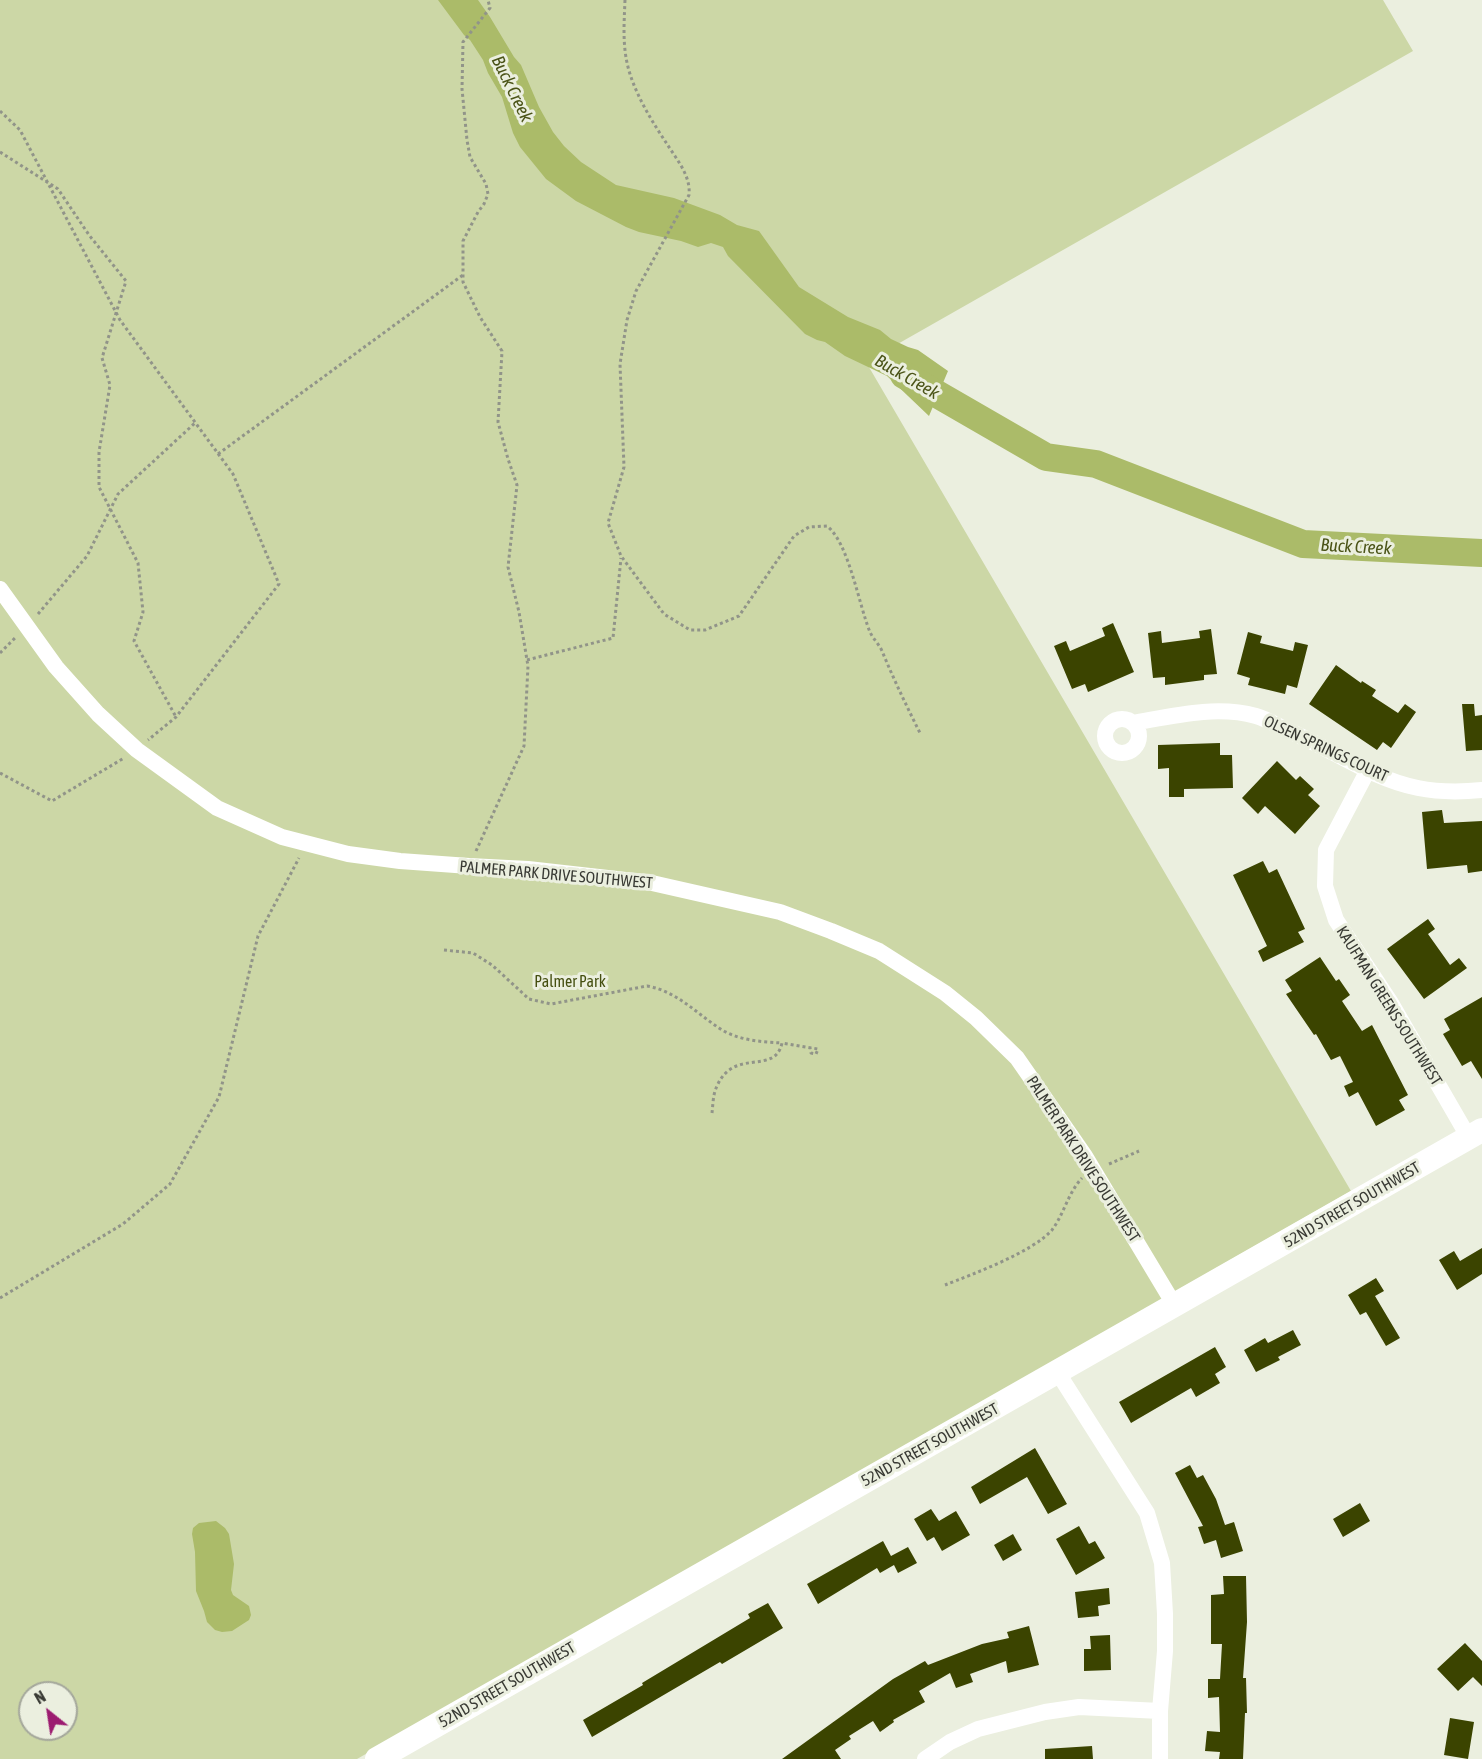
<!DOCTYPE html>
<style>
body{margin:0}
#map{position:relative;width:1482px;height:1759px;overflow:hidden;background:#ebefdf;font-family:"Asap Condensed",sans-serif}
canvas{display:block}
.north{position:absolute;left:18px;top:1681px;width:60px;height:60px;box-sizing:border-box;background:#ebefdf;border:2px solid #a4a79b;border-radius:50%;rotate:330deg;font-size:16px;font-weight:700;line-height:24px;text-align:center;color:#393a34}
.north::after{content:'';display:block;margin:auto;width:21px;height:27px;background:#9c1c70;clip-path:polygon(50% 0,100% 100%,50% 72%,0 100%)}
</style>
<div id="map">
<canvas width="1482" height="1759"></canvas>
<div class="north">N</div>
</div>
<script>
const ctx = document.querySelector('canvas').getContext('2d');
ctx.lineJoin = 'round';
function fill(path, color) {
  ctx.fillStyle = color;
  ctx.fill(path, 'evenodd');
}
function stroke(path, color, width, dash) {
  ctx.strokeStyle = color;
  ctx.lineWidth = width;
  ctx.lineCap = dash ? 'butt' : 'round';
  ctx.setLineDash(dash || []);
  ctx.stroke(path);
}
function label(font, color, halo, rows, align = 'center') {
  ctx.font = font + ' "Asap Condensed",sans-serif';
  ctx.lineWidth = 6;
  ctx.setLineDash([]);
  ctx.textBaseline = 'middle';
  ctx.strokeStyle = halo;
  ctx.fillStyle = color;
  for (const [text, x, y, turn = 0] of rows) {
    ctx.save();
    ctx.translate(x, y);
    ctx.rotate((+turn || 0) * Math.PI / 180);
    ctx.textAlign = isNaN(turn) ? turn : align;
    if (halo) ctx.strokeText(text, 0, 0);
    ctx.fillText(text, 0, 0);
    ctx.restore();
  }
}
fill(new Path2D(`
 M0 0H1383L1413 51 866 362 1351 1191 357 1759H0ZM30 1693H66V1729H30Z`), '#ccd7a6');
fill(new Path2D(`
 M438 0H478L490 17 514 57 521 65 539 107 553 132 564 146 581 162 616 185 674 198 720 215 737 225 759 231 799 287 848 317 880 330 891 339 908 347 918 350 948 371 929 416 887 376 845 356 825 342 817 340 805 334 728 256 723 247 711 243 698 247 681 241 639 232 626 227 576 201 546 179 520 147 513 133 502 97 488 73 483 60 470 40 464 35Z
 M216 1521 225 1528 229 1534 234 1564 231 1590 233 1595 249 1606 251 1615 249 1620 232 1631 222 1632 215 1630 207 1622 204 1611 196 1591 195 1552 192 1534 193 1528 199 1523Z`), '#abbb69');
stroke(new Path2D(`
 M904 375 1046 457 1096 464 1303 544 1482 553`), '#abbb69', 28);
fill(new Path2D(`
 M1113 623 1134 672 1088 692 1085 684 1072 689 1054 646 1066 641 1070 651 1105 636 1102 628Z
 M1211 629 1217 674 1204 675V680L1165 685V677L1153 678 1148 633 1161 631 1162 643 1200 638 1199 631Z
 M1248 632 1262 636 1260 643 1293 651 1295 642 1308 645 1297 688 1287 685 1285 694 1248 685 1250 678 1237 674Z
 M1336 665 1361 683 1362 681 1376 690 1372 696 1398 713 1405 704 1416 712 1391 748 1383 742 1377 750 1309 704Z
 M1462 704H1474L1475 716 1482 715V750L1466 751Z
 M1220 743V755H1232L1233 788 1184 789V797H1169V768L1158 769V745Z
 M1277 761 1296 780 1300 776 1314 789 1308 795 1320 806 1295 834 1265 806 1258 814 1242 798Z
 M1442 810 1444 823 1482 821V871L1468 873 1467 865 1427 869 1422 812Z
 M1263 861 1269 873 1277 869 1305 929 1298 932 1304 942 1263 962 1258 951 1267 946 1233 875Z
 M1428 919 1435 929 1428 934 1450 965 1459 958 1467 968 1424 999 1387 949Z
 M1320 957 1336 981 1339 979 1350 995 1342 1001 1362 1031 1372 1025 1408 1095 1399 1100 1405 1110 1376 1126 1358 1092 1349 1097 1344 1086 1353 1082 1340 1056 1331 1060 1316 1034 1314 1035 1286 994 1292 991 1285 980Z
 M1482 997V1079L1471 1061 1462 1066 1443 1034 1450 1030 1444 1019Z
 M1482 1248V1274L1457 1290 1439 1260 1454 1251 1460 1261Z
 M1376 1278 1384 1291 1375 1296 1400 1338 1386 1346 1366 1312 1360 1315 1348 1295Z
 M1293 1330 1301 1345 1278 1357 1280 1360 1256 1372 1244 1350 1265 1338 1268 1343Z
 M1215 1347 1226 1367 1215 1374 1220 1383 1196 1397 1191 1388 1131 1423 1119 1402Z
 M1035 1448 1067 1504 1048 1514 1027 1477 980 1504 971 1487Z
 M1190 1465 1197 1478 1203 1475 1216 1499 1225 1525 1234 1522 1243 1551 1221 1558 1216 1540 1204 1544 1198 1527 1203 1526 1175 1473Z
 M1360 1503 1370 1521 1343 1537 1333 1519Z
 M931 1509 939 1521 956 1511 970 1535 942 1551 934 1537 927 1541 914 1519Z
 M1079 1526 1089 1544 1095 1541 1105 1558 1076 1575 1056 1539Z
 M1013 1534 1022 1550 1003 1561 994 1545Z
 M883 1541 891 1556 908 1547 917 1563 898 1573 894 1565 880 1573 877 1568 818 1604 807 1584Z
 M1223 1576H1246L1247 1622 1243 1678H1246L1247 1713H1245L1243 1759H1219L1220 1752 1205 1751 1207 1731 1220 1732 1219 1697 1208 1698V1679H1220L1222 1644H1211V1595L1224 1594Z
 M1109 1588 1110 1604 1098 1606 1099 1616 1078 1618 1075 1592Z
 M768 1603 783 1628 722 1664 720 1662 592 1737 583 1720 643 1685 642 1683 750 1618 748 1614Z
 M1029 1626 1039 1665 1008 1673 1006 1661 970 1674 973 1682 956 1688 950 1673 919 1691 925 1702 893 1720 894 1722 880 1732 873 1721 849 1736 851 1739 835 1750 841 1759H782L893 1679 925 1661 928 1665 982 1644 1009 1638 1007 1632Z
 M1110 1635 1111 1670 1084 1671V1649H1091L1090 1636Z
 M1465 1643 1482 1661V1686L1473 1677 1458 1691 1437 1669Z
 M1450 1718 1474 1722 1468 1759 1444 1755Z
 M1092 1746 1093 1759H1045V1749Z`), '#3b4400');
stroke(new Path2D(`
 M625 0C624 26 622 49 630 74 638 99 653 123 667 144 677 160 691 176 689 195L636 291 627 320 620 364 624 467 608 523 621 556 664 614 690 630H705L739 616 794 536 809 527 827 526C849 543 859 606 870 632 873 639 879 644 882 651 894 680 907 707 921 735
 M0 111 20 130 120 320 233 474 279 584 176 717 148 740
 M0 152 58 189 89 235 126 281 102 358 110 385 99 452V487L138 563 143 612 134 641 176 717
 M218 454 463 275
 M38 614 87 556 118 494 195 423
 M0 653 15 638
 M527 660 613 638 621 558
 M0 773 52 801 124 758
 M476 851 524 746 528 666 519 612 508 567 517 485 508 459 498 422 502 351 480 317 463 282V241L478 212 484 204 488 194 486 184 470 157 467 140 462 89 463 42 490 8 488 0
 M444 950 473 953 492 965 529 999 551 1004 647 986C676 991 695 1012 719 1028 736 1040 761 1042 782 1043
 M712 1113C713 1104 713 1094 717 1086 734 1047 775 1076 782 1043L818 1049 816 1054 811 1053 810 1048
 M1109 1164 1139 1151
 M945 1285C973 1274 1033 1252 1052 1230 1064 1214 1068 1193 1082 1178
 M0 1298 123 1224 170 1184 219 1097 258 936 299 858`), '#919489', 3, [3, 3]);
stroke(new Path2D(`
 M0 589 56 667 98 714 137 750 217 808 282 837 348 854 400 861 469 866 528 869 652 883 780 912 831 931 879 951 945 993 976 1018 1017 1058 1085 1156 1175 1306
 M1105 736a17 17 0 1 1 34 0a17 17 0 1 1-34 0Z
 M1133 723C1173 716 1216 705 1256 716 1267 719 1278 726 1289 731 1332 749 1372 779 1418 788 1438 792 1462 792 1482 790
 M1368 770 1326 850 1325 886 1336 920 1391 1003 1469 1138
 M1058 1373 1147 1513 1162 1563 1165 1614V1651L1160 1711V1759
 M925 1759 950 1742 978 1729 1045 1712 1079 1707 1160 1711`), '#fff', 16);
stroke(new Path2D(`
 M377 1759 1482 1130`), '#fff', 24);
label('16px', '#393a34', '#ebefdf', [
 ["OLSEN SPRINGS COURT",1326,749,25],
 ["PALMER PARK DRIVE SOUTHWEST",556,875,5],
 ["KAUFMAN GREENS SOUTHWEST",1389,1006,58],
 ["PALMER PARK DRIVE SOUTHWEST",1083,1159,57],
 ["52ND STREET SOUTHWEST",1352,1205,-30],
 ["52ND STREET SOUTHWEST",930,1445,-29],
 ["52ND STREET SOUTHWEST",507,1685,-30]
]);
label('16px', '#454f11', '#ebefdf', [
 ["Palmer Park",570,982]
]);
label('italic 18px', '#4b5418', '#ebefdf', [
 ["Buck Creek",512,89,64],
 ["Buck Creek",907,377,30],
 ["Buck Creek",1356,547,3]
]);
</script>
